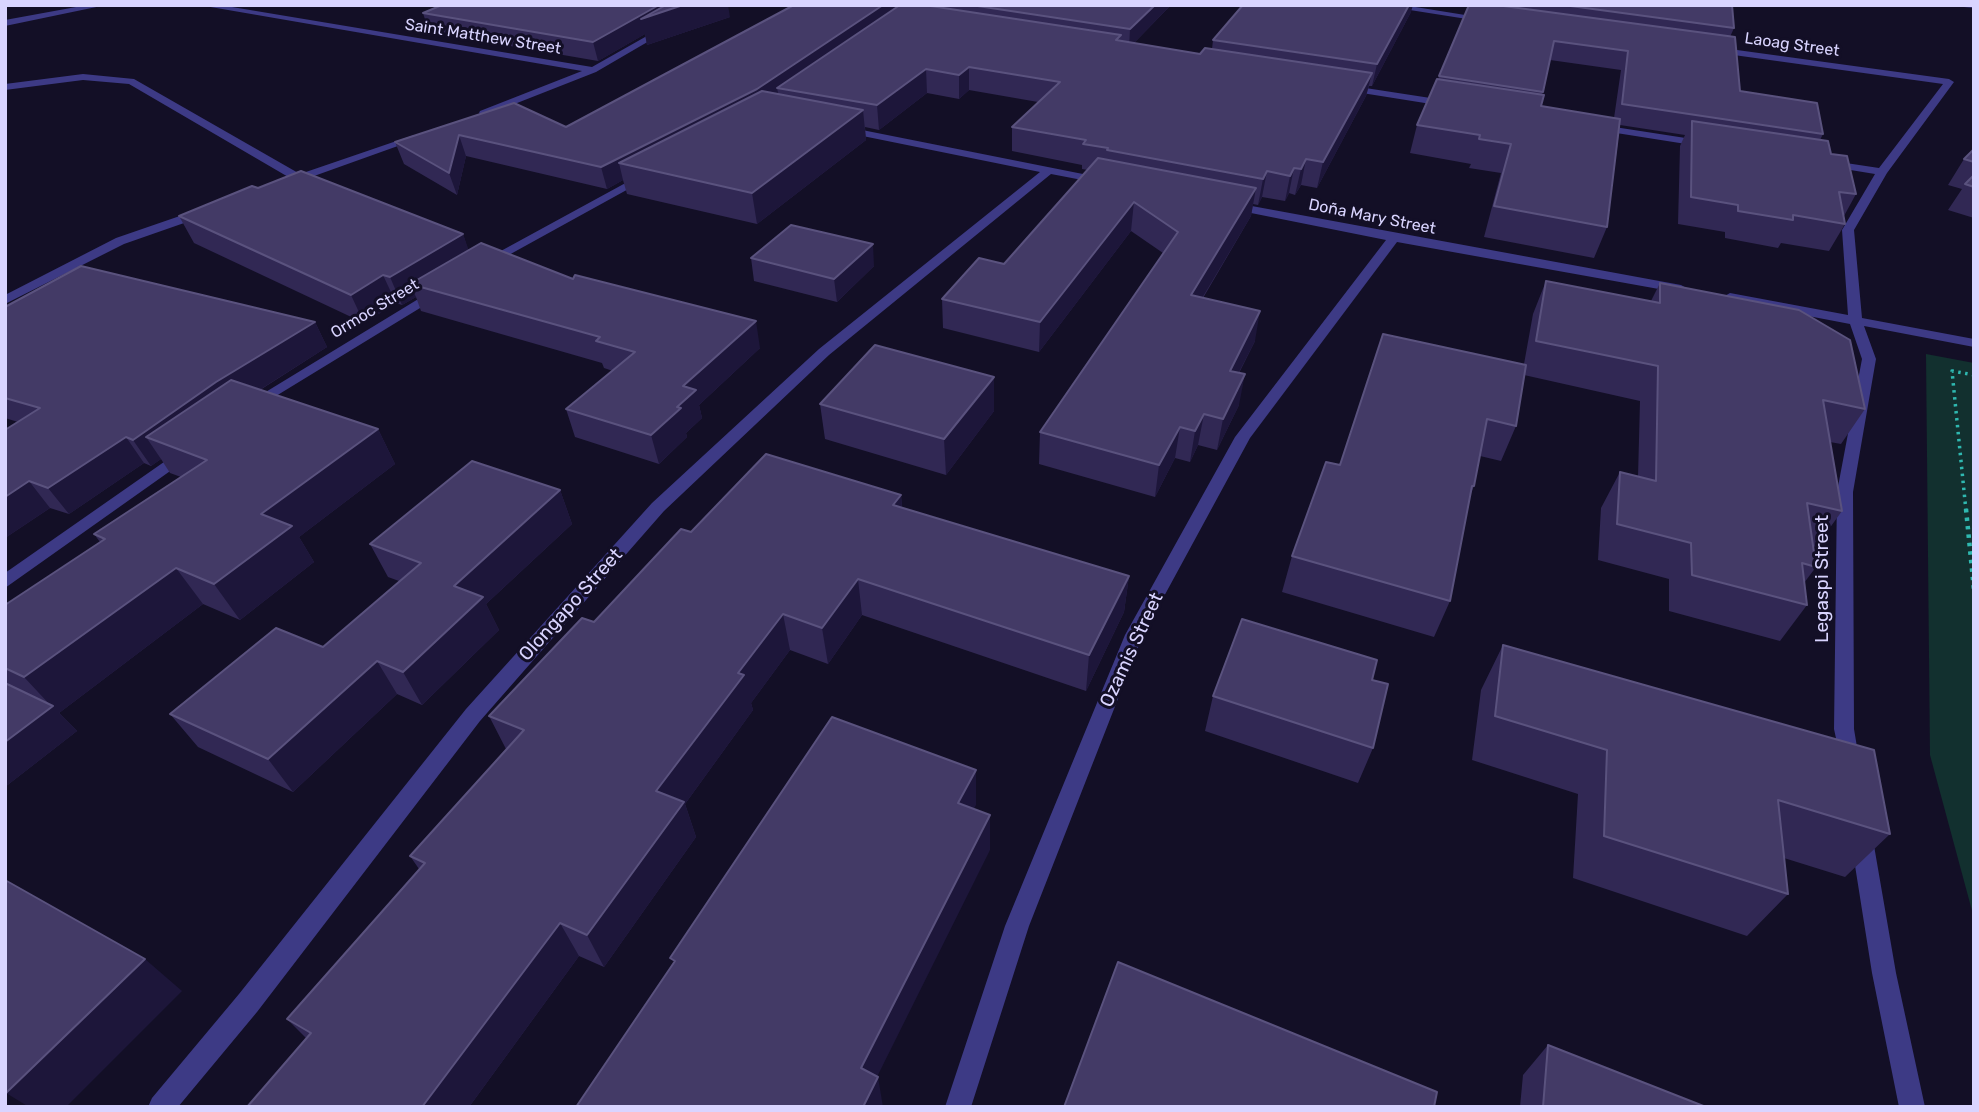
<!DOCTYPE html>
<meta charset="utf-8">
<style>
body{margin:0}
#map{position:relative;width:1979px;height:1112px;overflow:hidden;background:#130f26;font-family:Rubik,sans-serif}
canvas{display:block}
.frame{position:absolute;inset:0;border:7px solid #d9d4ff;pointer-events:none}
</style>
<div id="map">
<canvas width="1979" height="1112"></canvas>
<div class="frame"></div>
</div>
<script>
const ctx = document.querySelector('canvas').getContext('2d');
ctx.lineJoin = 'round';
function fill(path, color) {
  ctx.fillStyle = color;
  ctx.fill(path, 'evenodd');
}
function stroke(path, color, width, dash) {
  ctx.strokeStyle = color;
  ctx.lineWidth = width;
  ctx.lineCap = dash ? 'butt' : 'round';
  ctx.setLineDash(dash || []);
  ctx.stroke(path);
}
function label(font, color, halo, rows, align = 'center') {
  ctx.font = font + ' Rubik,sans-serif';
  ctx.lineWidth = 6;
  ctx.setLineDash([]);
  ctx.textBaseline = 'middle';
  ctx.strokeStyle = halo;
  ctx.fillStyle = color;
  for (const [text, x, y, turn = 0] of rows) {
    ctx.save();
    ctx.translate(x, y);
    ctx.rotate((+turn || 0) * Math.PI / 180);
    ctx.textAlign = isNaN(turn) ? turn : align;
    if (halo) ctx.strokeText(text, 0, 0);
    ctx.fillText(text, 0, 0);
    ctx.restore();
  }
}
fill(new Path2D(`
 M1926 354 1974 363V918L1930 755Z`), '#12302f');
stroke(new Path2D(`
 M1966 511 1952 371 1974 375`), '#2fb8b0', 3.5, [2.5, 4.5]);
stroke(new Path2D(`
 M1966 509 1974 590`), '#2fb8b0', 4.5, [3.5, 5]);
fill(new Path2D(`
 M87 5H106L5 26V20Z
 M199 5H220L592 67 661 28 668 30 596 72 484 116 479 113 480 111 582 71Z
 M1378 5H1403L1490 19 1486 22Z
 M1963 5H1974V8L1964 7Z
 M1715 47 1949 79 1954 82 1887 173 1854 230 1862 318 1974 339V347L1864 326 1876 359 1853 492 1854 729 1860 765 1857 771 1850 774 1843 771 1834 729 1837 492 1862 359 1850 324 1730 301 1723 297 1730 293 1848 315 1842 230 1875 174 1826 166 1820 163 1826 160 1879 168 1943 84 1712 52 1710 50Z
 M83 74 134 79 300 174 414 135 423 137 289 185 283 182 290 178 129 84 83 80 5 90V84Z
 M1346 85 1450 101 1455 104 1450 107 1343 90V86Z
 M1595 124 1705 141 1710 144 1705 147 1591 129 1590 127Z
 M842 126 1103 178 1109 181 1103 184 1051 174 829 355 664 511 480 721 257 1012 178 1107H148L152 1098 239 994 466 709 652 503 819 349 1040 172 838 131 837 129Z
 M642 174 652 176 487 267H479L477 264Z
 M1230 202 1681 285 1688 289 1681 293 1397 242 1250 438 1143 635 1029 926 971 1107H945L1005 926 1125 635 1235 437 1386 240 1226 208V204Z
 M203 208 209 212 207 215 124 244 5 304V295L116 238Z
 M438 287 443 288V294L258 407H248L246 404Z
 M184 448 192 453 190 457 5 588V573Z
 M1861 824 1869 827 1872 834 1896 973 1925 1107H1899L1872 973 1850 834 1853 827Z`), '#3d3a85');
fill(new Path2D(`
 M794 5H1171L1134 43 1200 54 1212 49 1213 40 1411 12 1372 86H1369L1366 96 1317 188 1301 185 1295 195 1289 193 1285 201 1262 197 1258 205 1253 204 1251 216 1203 298 1255 341 1239 373V405L1217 450 1198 445 1190 462 1175 458 1155 497 1039 464 1040 432 1163 253 1131 231 1039 352 943 328 942 299 1004 264 1088 170 1082 169V165L1012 151V127L1038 102 969 90 959 99 927 93 879 130 865 127 866 140 757 224 627 194 623 180 607 189 466 156 457 195 404 164 395 142 514 103 566 127Z
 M1469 5H1732L1734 28 1730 37 1740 91 1823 134 1820 140 1831 154 1856 194 1844 216 1845 224 1829 251 1781 243 1778 248 1725 238V232L1678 224 1680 146 1685 135 1620 125 1607 227 1594 258 1484 237 1501 173 1469 168 1471 164 1410 153 1417 125 1438 79ZM1550 60 1621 70 1614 118 1541 106 1542 95Z
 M423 13 730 17 647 45 645 34 598 61 429 32Z
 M1974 149V218L1948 210 1962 189 1948 185 1964 159Z
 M258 188 463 234 468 250 573 279 760 348 699 405 702 418 686 433 687 437 659 464 575 437 566 409 613 371 604 368 602 363 421 311 416 297 402 305 396 303 364 323 194 243 179 216Z
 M751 258 874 266 837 302 754 281Z
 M1546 281 1651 301 1660 283 1865 409 1841 444 1830 442 1842 511 1816 547 1813 546 1816 567 1804 583 1807 605 1780 641 1669 611V579L1598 560 1601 508 1620 472 1638 477 1640 401 1524 375 1516 426 1501 461 1480 456 1474 486 1469 498 1450 601 1434 637 1282 592 1292 556 1340 465 1524 364 1533 314Z
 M5 307 315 322 327 347 260 390 378 429 395 464 299 537 314 562 240 620 203 604 59 713 77 731 5 787V605L100 542 94 534 181 477 170 473 161 459 151 466 144 463 69 514 50 508 5 538 18 422 5 418Z
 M820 404 994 411 946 475 825 439Z
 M560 490 572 524 486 604 499 630 422 705 397 694 293 792 198 747 170 714 323 647 399 581 388 577 370 544Z
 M901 495 902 508 1129 576 1124 612 1086 691 862 615 828 664 790 650 751 703 753 710 685 804 696 837 604 967 579 956 469 1107H247L306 1038 287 1019 419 869 410 856 506 749 489 716 594 622 691 532Z
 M1503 645 1890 834 1845 877 1784 858 1788 894 1747 936 1573 878 1578 794 1472 760 1481 690Z
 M1372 680 1373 748 1358 783 1205 731 1213 696Z
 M1548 1045 1706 1107H1520L1523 1075Z`), '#312854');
fill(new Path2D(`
 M659 5H728L730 17 647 45 645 34 598 61 593 42Z
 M883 5H911L777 88 779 97 619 163 623 180 607 189 601 167Z
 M1155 5H1171L1129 48 1130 29Z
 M1409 5H1413L1411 12 1372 86 1377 64Z
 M969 67V90L959 99V75Z
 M926 69 927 93 879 130 877 105Z
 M1372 73 1366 96 1317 188 1323 162Z
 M863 110 866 140 757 224 752 193Z
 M459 135 466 156 457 195 449 173Z
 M1306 159 1301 185 1295 195 1301 169Z
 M1294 168 1289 193 1285 201 1290 176Z
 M1267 171 1262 197 1258 205 1263 179Z
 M1256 188 1251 216 1186 325 1191 295Z
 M1134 202 1131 231 1039 352 1040 322Z
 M463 234 473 262 410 284 416 297 402 305 390 277Z
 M873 244 874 266 837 302 834 279Z
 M383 275 396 303 364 323 351 295Z
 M1260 311 1255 341 1224 401 1230 371Z
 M756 321 760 348 699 405 702 418 686 433 687 437 659 464 651 435 677 407 683 386Z
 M315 322 327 347 231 408 146 437 161 459 151 466 133 440 216 382Z
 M1245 374 1239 405 1217 450 1223 419Z
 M994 377V411L946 475 944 439Z
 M1204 414 1198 445 1190 462 1195 431Z
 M1180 427 1175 458 1155 497 1159 465Z
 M378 429 395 464 299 537 314 562 240 620 214 584 261 514Z
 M126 437 144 463 69 514 48 488Z
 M29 481 50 508 5 538V497Z
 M560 490 572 524 486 604 499 630 422 705 403 672 454 586Z
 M901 495 904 531 893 505Z
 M176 568 203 604 59 713 77 731 5 787V742L52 707 24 677Z
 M1129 576 1124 612 1086 691 1089 655Z
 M858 579 862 615 828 664 822 628Z
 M783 614 790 650 751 703 753 710 685 804 696 837 604 967 587 935 656 791 738 673Z
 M377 661 397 694 293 792 268 759Z
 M976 770V805L959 838 958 803Z
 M990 815V850L867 1097 861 1068Z
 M560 923 579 956 469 1107H422Z
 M145 959 182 991 66 1107H29L6 1093Z
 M878 1077 883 1107H863Z`), '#1d163a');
const building = new Path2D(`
 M442 5H659L593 42 423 13Z
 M666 5H683L641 19Z
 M794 5H883L757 89 601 167 459 135 449 173 395 142 514 103 566 127Z
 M900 5H924L1121 35 1116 40 1200 54 1205 48 1372 73 1323 162 1306 159 1301 169 1294 168 1290 176 1267 171 1263 179 1107 150 1108 148 1083 144 1086 140 1012 127 1060 82 969 67 959 75 926 69 877 105 777 88Z
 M971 5H1155L1130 29Z
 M1243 5H1409L1377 64 1213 40Z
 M1469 5H1496L1735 37 1740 91 1817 103 1823 134 1622 104 1628 51 1554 41 1543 92 1439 76Z
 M1563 5H1732L1734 28Z
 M1437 79 1544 95 1541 106 1620 119 1607 227 1494 206 1511 144 1479 139 1480 135 1417 125Z
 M762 91 863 110 752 193 619 163Z
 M1692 121 1828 141 1831 154 1847 156 1856 194 1839 192 1845 224 1793 215V220L1738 211V205L1691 197Z
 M1974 149V162L1964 159Z
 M1098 158 1256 188 1191 295 1260 311 1230 371 1245 374 1223 419 1204 414 1195 431 1180 427 1159 465 1040 432 1178 232 1134 202 1040 322 942 299 979 258 1004 264Z
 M301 171 463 234 390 277 383 275 351 295 179 216 252 186 258 188Z
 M1974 175V187L1965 184Z
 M791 225 873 244 834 279 751 258Z
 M481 243 573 279 575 275 756 321 683 386 696 390 677 407 681 408 651 435 566 409 635 352 596 341 600 337 410 284Z
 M81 266 315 322 216 382 133 440 126 437 48 488 29 481 5 497V430L40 408 5 398V307Z
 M1546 281 1660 303V283L1799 310 1850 340 1865 409 1823 400 1842 511 1807 503 1816 567 1802 563 1807 605 1692 575 1691 543 1617 524 1620 472 1656 481 1658 366 1536 341Z
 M1383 334 1526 365 1516 426 1487 419 1474 486H1472L1450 601 1292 556 1326 462 1340 465Z
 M875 345 994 377 944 439 820 404Z
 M231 380 378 429 261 514 292 526 214 584 176 568 24 677 5 668V605L105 539 94 534 207 460 146 437Z
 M766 454 901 495 893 505 1129 576 1089 655 858 579 822 628 783 614 738 673 744 675 656 791 684 802 587 935 560 923 422 1107H247L311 1033 287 1019 425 863 410 856 524 730 489 716 582 618 594 622 681 529 691 532Z
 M472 461 560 490 454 586 483 597 403 672 377 661 268 759 170 714 276 628 323 647 421 563 370 544Z
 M1242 619 1377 660 1372 680 1388 684 1373 748 1213 696Z
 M1503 645 1874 750 1890 834 1778 800 1788 894 1604 836 1607 750 1495 716Z
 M5 683 53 706 5 742Z
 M832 717 976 770 958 803 990 815 861 1068 878 1077 863 1107H576L675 961 670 958Z
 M5 880 145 959 6 1093 5 1092Z
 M1118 962 1437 1092 1434 1107H1064Z
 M1548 1045 1706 1107H1543Z`);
fill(building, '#433a66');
stroke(building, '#5a527e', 2);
label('16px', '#d9d4ff', '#130f26', [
 ["Saint Matthew Street",483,37,9],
 ["Laoag Street",1792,45,8],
 ["Doña Mary Street",1372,217,11],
 ["Ormoc Street",375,309,-31]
]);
label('19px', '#d9d4ff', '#130f26', [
 ["Legaspi Street",1823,579,-90],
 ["Olongapo Street",571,605,-48],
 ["Ozamis Street",1132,650,-65]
]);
</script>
